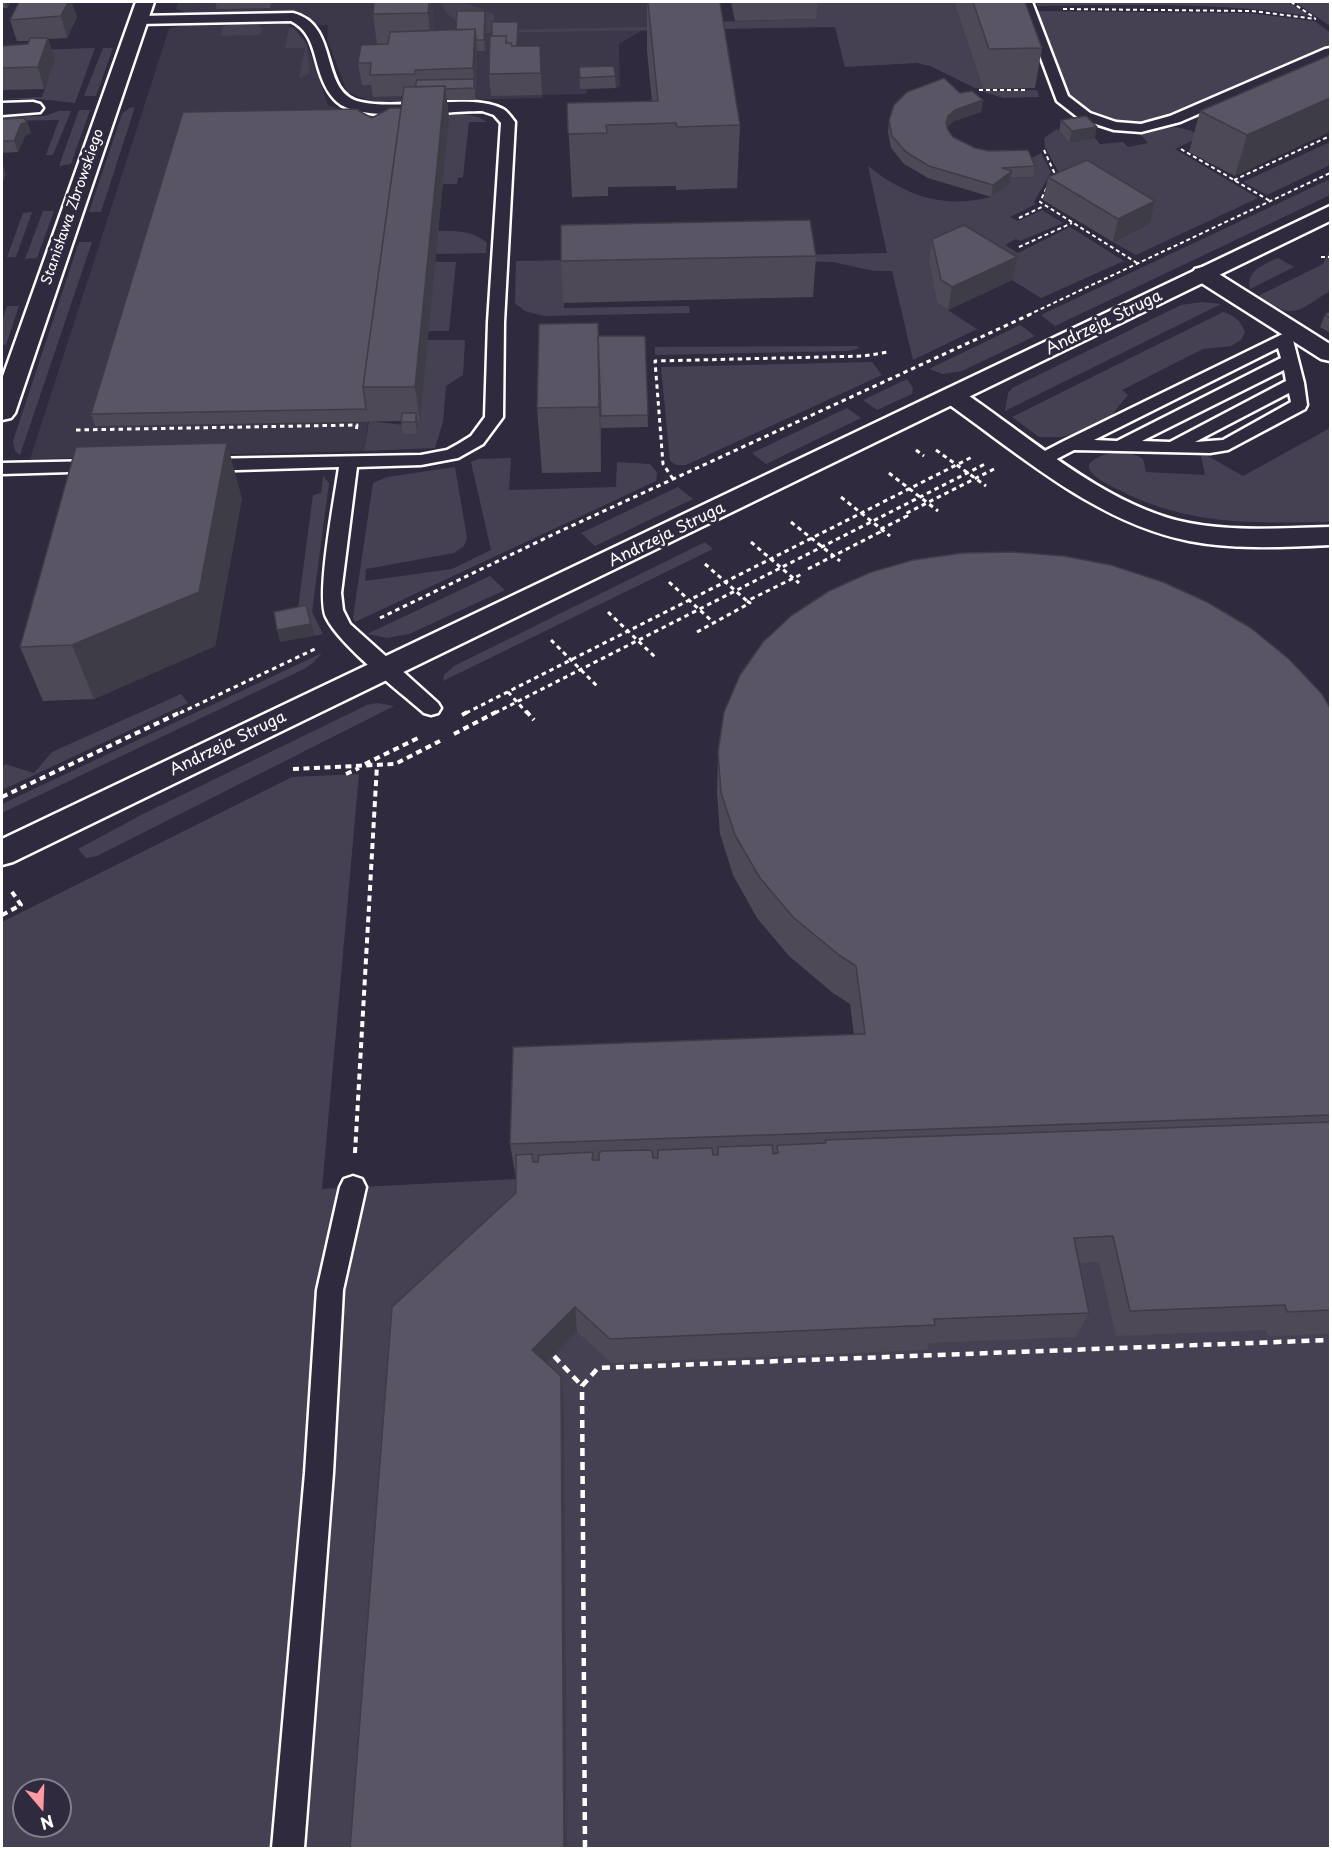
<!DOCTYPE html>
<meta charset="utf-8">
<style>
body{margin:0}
#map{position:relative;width:1332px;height:1850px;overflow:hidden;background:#2f2a3d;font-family:"Playpen Sans",sans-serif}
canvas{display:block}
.frame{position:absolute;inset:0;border:3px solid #fff;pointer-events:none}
.north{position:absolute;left:12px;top:1778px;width:60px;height:60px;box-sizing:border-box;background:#2f2a3d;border:2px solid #827f8b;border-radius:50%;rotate:161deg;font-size:16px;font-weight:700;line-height:24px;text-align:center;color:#fff}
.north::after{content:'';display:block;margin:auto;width:21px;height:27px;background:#ff9aa2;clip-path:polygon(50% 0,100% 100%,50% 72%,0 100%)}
</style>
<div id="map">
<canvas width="1332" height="1850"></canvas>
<div class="frame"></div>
<div class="north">N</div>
</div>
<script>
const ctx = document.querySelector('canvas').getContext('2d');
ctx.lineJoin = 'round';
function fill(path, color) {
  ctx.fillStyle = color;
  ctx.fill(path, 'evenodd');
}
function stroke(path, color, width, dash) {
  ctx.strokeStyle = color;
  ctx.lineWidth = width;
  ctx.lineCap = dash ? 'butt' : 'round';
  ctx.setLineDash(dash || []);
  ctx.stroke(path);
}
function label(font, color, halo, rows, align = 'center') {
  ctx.font = font + ' "Playpen Sans",sans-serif';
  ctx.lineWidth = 6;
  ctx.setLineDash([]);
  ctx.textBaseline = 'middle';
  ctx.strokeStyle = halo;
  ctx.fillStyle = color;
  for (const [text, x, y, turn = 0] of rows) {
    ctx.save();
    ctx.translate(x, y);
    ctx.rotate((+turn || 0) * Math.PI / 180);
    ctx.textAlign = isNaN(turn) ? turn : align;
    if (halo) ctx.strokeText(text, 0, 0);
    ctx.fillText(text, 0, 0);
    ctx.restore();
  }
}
fill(new Path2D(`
 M178 2H694L697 29 641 31 619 44 620 86 616 88 587 89 586 94 543 95 542 98 374 102 347 92 327 39 328 25H287L295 28 307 44 328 105 353 114 409 113 364 451 30 459 169 29 183 25 187 13 176 9Z`), '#3c3749');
fill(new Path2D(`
 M442 2H463L494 14V30L697 26 710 22 816 19 812 2H954L983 89 975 88 930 66 917 63 845 67 835 27 485 33C471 27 444 20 442 2Z
 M1036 2H1288L1310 16C1221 2 1128 5 1038 6Z
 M1295 2H1330V27V26Z
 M1037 11 1248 13 1314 21 1330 32V45L1162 118C1128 131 1085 120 1064 90Z
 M228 25H258L263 29 260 35 221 36 222 28Z
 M293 28 306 43 310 73 299 78 305 48H285L289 29Z
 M95 48 75 103 39 99H2L42 97 55 58 2 59V51Z
 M103 48H113L96 96H84Z
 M1037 90 1039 97 1003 98 981 91Z
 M135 107 101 212H89L122 114 129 108Z
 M79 110H90L71 164 59 166Z
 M59 111H71L53 155H46L59 120 2 121V117L44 116Z
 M460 113 478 117 487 122H469L463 177 458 178 457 184H442L409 114Z
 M1174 127 1189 130 1202 136 1175 149 1258 198 1136 255 1113 242 1149 224 1059 173 1045 147 1044 138 1057 129 1069 143 1095 138 1100 144 1123 142 1128 147 1148 143 1138 132Z
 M1330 142V165L1267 195 1243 182Z
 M1041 153 1051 172 1034 202 1036 204 1010 217 1018 221 1042 210 1063 223 1020 241 1016 239 1005 245 1018 253 1070 227 1124 261 1041 298 960 248 929 262 937 303 977 329 913 360 892 271H874L833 262 669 258 887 253 868 166C906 196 943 209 991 197L1000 179 1033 177 1026 161Z
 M1330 179V195L1055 326 1041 315Z
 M43 211H54L37 258 25 259Z
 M32 212 16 257H7L23 213Z
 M438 231C455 231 473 230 487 243L486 253 436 254Z
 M79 242H92L20 455 15 451 13 441Z
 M1330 250V291C1295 312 1295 321 1258 296L1323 264Z
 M1278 258 1294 267 1250 289C1246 270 1263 265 1278 258Z
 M636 259 564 267V308L689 306 690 313 544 316 525 311 515 303 516 261Z
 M435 262H456L449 331H428Z
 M1202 302 1221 304 1005 411 1008 393 1012 388 1181 305Z
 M7 306H19L6 345H2V321Z
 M1223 312C1234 315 1241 321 1245 332L1241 340 1231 346 1203 349 1122 390 1128 395 1109 418 1078 433 1061 437H1039L1012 417Z
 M1020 325 1035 336 962 371 943 374 929 369Z
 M427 340H465L463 375 446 386 443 422 435 448 364 451 369 421 404 425 417 433Z
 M857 346 859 348 849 351 655 355V347Z
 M872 362 882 375 686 465H677L670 461 661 367Z
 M907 379 913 388 912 394 877 410 863 400Z
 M847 408 861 418 766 464 752 453Z
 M1330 428V522C1255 523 1188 526 1119 490 1108 484 1096 480 1089 469V464C1100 451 1130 449 1143 459L1146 472 1205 475 1201 456 1206 455 1243 476Z
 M511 458 509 490 616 487 617 462 650 464 657 473 656 481 355 622 353 617 373 483 387 477 455 467 467 538 464 546 454 553 366 569 365 581 452 569 491 550 471 462 478 459Z
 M323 476 329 483 312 612 323 634 314 636 309 617 297 616 313 495 321 493Z
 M678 487 693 499 595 546 581 533Z
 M705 542 713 549 443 681 444 675 454 666Z
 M490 576 505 590 409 634 387 638 367 634Z
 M322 653 313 663 304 669 2 813V804Z
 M181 694 188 703 2 790V768L5 764 34 773 52 752Z
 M377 703 394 706 97 856 86 858 78 849 143 814 367 705Z
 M359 774 322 1189 516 1179 1330 1150V1848H2V922L292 777ZM24 1790H60V1826H24Z`), '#464152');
const lane = new Path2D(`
 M1020 2H1032L1068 96 1090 113 1116 122 1141 124 1170 116 1325 49 1330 48V57L1180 122 1141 132 1114 130 1080 119 1057 101Z
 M293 13C341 25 318 93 361 102 400 111 472 92 503 109 507 111 512 118 515 122L504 322 503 417 483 444 458 458 421 465 357 467 341 593 343 610 350 624 438 703 441 708 438 713 431 715 424 713C399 691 339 645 326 617 316 594 335 497 339 467L204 471 198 469 195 465 198 461 204 459 421 455 447 450 458 444 471 436 485 417 488 322 501 123 494 115 482 111C447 111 370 122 341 105 329 97 323 83 319 70 313 50 311 31 291 21L138 24 132 20 138 16Z
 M1297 327 1305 332 1293 340 1304 383 1307 405 1305 409 1228 450 1210 453 1074 450 1049 463H1037L1034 459 1037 455 1064 441ZM1278 348 1281 358 1117 441 1094 440ZM1284 370 1286 381 1170 442 1142 441ZM1289 393 1291 402 1223 440 1195 442Z
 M99 461 105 463 108 467 105 471 2 474V463Z
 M353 1176 362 1179 366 1187 343 1290 333 1473 304 1848H272L305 1473 317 1290 340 1187 344 1179Z`);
const street = new Path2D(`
 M33 102 40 104 43 108 40 112 2 115V103Z
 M1203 267 1211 269 1330 344V361L1321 359 1195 279 1192 274 1195 269Z
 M953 389 962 391C1030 437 1107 507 1189 523 1235 532 1283 528 1330 527V545C1284 547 1235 550 1189 541 1095 522 1021 455 944 401L941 396 944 391Z`);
const secondary = new Path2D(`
 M136 2H154L15 413 11 418 2 420V379Z
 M1330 206V221L13 862 2 865V839Z`);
stroke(lane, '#fff', 5);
stroke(street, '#fff', 5);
stroke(secondary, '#fff', 5);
stroke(new Path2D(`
 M1291 2 1315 18
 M1063 9 1252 11 1316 19
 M979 90H1025
 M1181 149 1270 201
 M1044 150 1054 172 1040 202 1137 263
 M1234 180 1330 136
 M1019 218 1044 206
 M1019 247 1072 223
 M1321 257H1330
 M1028 315 1330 173`), '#fff', 2, [4, 3]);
stroke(new Path2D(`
 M76 430 357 425 356 432
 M916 450 924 456
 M936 450 986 486
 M889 473 938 511
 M673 479 663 464 655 361 864 356 888 352
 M841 497 890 536
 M791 522 840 561
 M751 542 799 583
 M705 564 747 601
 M808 569 880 532 879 530 907 516 905 514 994 469
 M669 582 713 622
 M608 612 655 657
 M380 618 554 534 1031 314
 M697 632 750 603 747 601 804 573
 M551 640 598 687
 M508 692 527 713
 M180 713 317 648
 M466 713 974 456
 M495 713 985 464`), '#fff', 3, [4.5, 4]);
stroke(new Path2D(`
 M526 711 534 720
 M462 715 469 711
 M454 734 498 711
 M365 764 418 738
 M293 769 395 764 440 741
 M346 774 359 768
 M2 797 183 711
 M2 915 21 905 10 889
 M355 1153 377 765`), '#fff', 4, [6, 4.5]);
stroke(new Path2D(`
 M554 1356 582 1386
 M585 1848 582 1386 598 1368 1330 1340`), '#fff', 4.5, [8, 6]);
fill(lane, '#2f2a3d');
fill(street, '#2f2a3d');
fill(secondary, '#2f2a3d');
fill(new Path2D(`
 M2 2H9L10 3 7 8H2Z
 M19 2 77 17 67 38 48 39 55 60 44 89 2 90V46L28 44 30 41H17L10 20Z
 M215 2H271L270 8 217 9Z
 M373 2H432L434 25V30H456L486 22 485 51H477L475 100H447L449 118 420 421H418L417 434H403L401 421 95 426 91 414 359 109V112L372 118 401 108 403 96 373 97 371 85H362L358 63 377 44 373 14Z
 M647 2H720L740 125 737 188 676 190V186L608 187V196L572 197 567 103 652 101 647 51Z
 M731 2H818L816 19 735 21Z
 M954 2H1025L1042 48 1035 88 983 89Z
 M518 33V46H540L542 95 491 96 489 74Z
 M1330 55 1235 176 1189 152 1200 111Z
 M579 67 615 76 616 88 580 89Z
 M960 93 983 100 981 112 954 121 947 127 948 130 953 137 975 148 1035 166 1033 177 1011 178 1010 183 991 197 928 178 904 164 891 148 888 132 889 120Z
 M2 119 27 122 31 133 25 136 18 152 2 153Z
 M1061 120 1095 138 1069 143 1059 131Z
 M1048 177 1155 201 1150 223 1113 242 1043 200Z
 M932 239 1012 280 948 310 937 303 929 262Z
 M816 256 813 297 563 303 561 261Z
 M1330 311V333L1320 327 1325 315Z
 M598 336H645L648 427 601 428V472L542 473 537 408Z
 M242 498 215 646 94 699 43 701 20 647Z
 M1330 708V1334L1268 1336 1266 1330 1116 1336 1099 1262 1079 1263 1089 1313 1076 1337 929 1343 927 1350 612 1363 577 1332 547 1363 561 1376 564 1400 567 1848 516 1193V1179L510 1144 854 1035 850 1004 833 993 789 956 757 918 733 875 720 834 717 793 718 752Z`), '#4d4956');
fill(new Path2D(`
 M5 2H9L10 3 7 8Z
 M68 2H72L77 17 67 38 61 16Z
 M429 2H432L434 25 432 53 428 13Z
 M485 11 486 22 485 51 484 40Z
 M518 22V57L517 46Z
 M475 29 477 51 475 91 473 68Z
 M48 38 55 60 44 89 38 67Z
 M445 86 449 118 420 421 415 387Z
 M1330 98V132L1235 176 1247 135Z
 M983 100 981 112 954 121 947 128 946 123 948 116 955 110Z
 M27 122 31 133 25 136 18 152 14 141 21 124Z
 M1097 127 1095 138 1069 143 1072 131Z
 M2 160 6 174 2 186Z
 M1012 171 1010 183 991 197 993 185Z
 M1155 201 1150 223 1113 242 1118 219Z
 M1017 257 1012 280 948 310 952 287Z
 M598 323 600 387 601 472 599 407Z
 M416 413 418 425 417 434 416 422Z
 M227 443 242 498 215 646 94 699 72 645Z
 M311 624 314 636 280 642 277 630Z
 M575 1307 577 1332 536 1374 532 1350Z
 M561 1376 564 1400 567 1848H564Z`), '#3e3c46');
const building = new Path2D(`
 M19 2H68L61 16 10 20Z
 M374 2H429L428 13 373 14Z
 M648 2H720L740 125 677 127 676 123 606 125 607 133 568 134 567 103 658 101Z
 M973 2H1025L1042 48 989 49Z
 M457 11H485L484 40H476L475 29 456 30Z
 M492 22H518L517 46H512L511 43H506V36H492Z
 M475 29 473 68 415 70V74L370 75 371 63H358L361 45 388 44 390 32Z
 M490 36H506V43H511L512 46H540L541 73 489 74Z
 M30 38H48L38 67 2 68V46L28 44Z
 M1330 55V98L1247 135 1200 111Z
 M614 66 615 76 580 78 579 67Z
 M944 78 960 93 972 91 983 100 955 110 948 116 946 123 948 130 953 137 975 148 989 151 1028 150 1035 166 1002 168 1012 171 993 185 929 166 906 152 892 136 889 120 894 105 907 92Z
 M474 79V88L445 89V86L415 87 417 80Z
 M445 86 415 387H363L404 87Z
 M390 108H401L363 387 366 409 91 414 183 112 359 109V111L372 118Z
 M1086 116 1097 127 1072 131 1061 120Z
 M24 118 27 122 21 124 14 141H2V119Z
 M1087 160 1155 201 1118 219 1048 177Z
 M810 220 816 256 561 261V225Z
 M964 225 1017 257 952 287 941 280 932 239Z
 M1330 311V318L1325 315Z
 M598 323 599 407 537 408 539 324Z
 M598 336H645L648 415 601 416Z
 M402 413H416V422H401Z
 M227 443 199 592 72 645 20 647 76 447Z
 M1012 552 1064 556 1111 565 1163 582 1207 602 1251 628 1289 659 1322 694 1330 708V1115L510 1144 513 1047 865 1034 856 966 839 955 793 917 760 878 735 835 721 793 718 752 724 712 740 675 763 642 792 615 829 591 871 572 913 560 962 553Z
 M306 605 311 624 277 630 274 612Z
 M1330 1122V1310L1287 1312 1285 1305 1130 1311 1113 1236 1074 1238 1089 1313 934 1319 935 1325 610 1339 575 1307 532 1350 561 1376 564 1848H350L392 1307 516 1193V1155L532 1154 533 1162H538L539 1155 593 1152 592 1160H599V1153L602 1151 649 1150 652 1151 653 1158H658V1150L709 1148H712L713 1155H718V1147L772 1145 773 1154 778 1153 777 1146 780 1145 826 1143 825 1140Z`);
fill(building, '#595564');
stroke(building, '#3e3c46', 1.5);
label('14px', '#fff', '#2f2a3d', [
 ["Stanisława Zbrowskiego",73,207,-71]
]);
label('16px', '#fff', '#2f2a3d', [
 ["Andrzeja Struga",1104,323,-26],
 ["Andrzeja Struga",667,535,-26],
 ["Andrzeja Struga",228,744,-26]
]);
</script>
